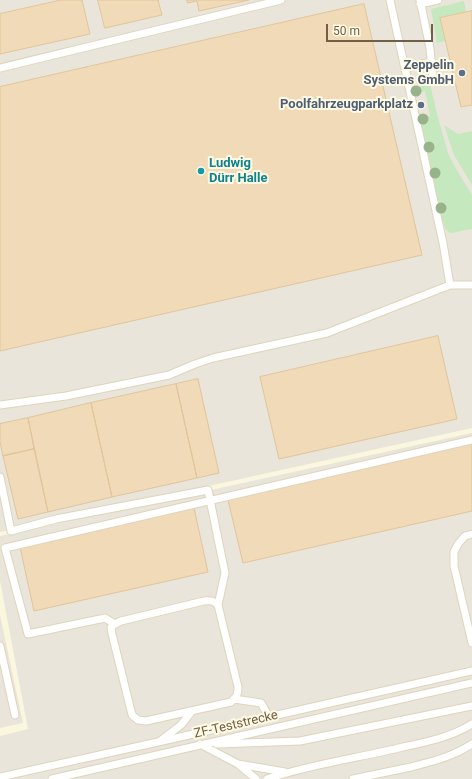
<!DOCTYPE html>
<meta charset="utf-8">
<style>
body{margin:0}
#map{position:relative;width:472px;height:779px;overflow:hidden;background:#fbf7df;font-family:Roboto,sans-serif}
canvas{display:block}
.scale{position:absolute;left:326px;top:24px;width:107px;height:18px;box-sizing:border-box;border:2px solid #715f47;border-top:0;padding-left:5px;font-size:12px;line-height:14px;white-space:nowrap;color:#715f47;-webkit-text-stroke:3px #fffae4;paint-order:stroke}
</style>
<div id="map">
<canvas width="472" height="779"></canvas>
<div class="scale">50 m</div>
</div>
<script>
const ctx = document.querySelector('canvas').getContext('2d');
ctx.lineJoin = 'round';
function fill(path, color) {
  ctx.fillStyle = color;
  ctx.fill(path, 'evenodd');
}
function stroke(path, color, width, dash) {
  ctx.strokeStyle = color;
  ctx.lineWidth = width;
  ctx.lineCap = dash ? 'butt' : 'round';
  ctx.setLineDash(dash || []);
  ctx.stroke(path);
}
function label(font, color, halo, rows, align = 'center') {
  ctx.font = font + ' Roboto,sans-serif';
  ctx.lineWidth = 4;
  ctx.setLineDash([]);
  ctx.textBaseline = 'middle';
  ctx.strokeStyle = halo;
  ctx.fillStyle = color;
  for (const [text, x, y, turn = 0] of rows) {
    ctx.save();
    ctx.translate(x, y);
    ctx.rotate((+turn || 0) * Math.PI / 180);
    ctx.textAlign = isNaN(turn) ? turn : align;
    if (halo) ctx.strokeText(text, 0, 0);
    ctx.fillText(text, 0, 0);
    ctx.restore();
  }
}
fill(new Path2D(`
 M0 0H472V428L0 532Z
 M472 433V779H0V736L28 729 0 581V536Z
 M0 615 23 723 0 728Z`), '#e9e5db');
fill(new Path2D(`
 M464 1 466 12 440 18 445 41 437 43 431 9Z
 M430 84 437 114 448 153 455 167 472 195V229L451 233 446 230 443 222 420 118 430 116 425 91 417 93 415 87Z
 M444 125 458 134 472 131V185L454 155Z`), '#c6e8be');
const building = new Path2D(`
 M61 0H82L90 34 0 54V14Z
 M98 0H158L162 15 105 28Z
 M187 0H249L199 11 197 1 188 3Z
 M364 4 422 255 0 351V87Z
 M472 11V105L461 107 440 18Z
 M438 336 457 419 279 459 260 377Z
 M198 379 219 473 197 478 176 384Z
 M176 384 197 478 112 497 91 403Z
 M91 403 112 497 48 512 28 418Z
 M28 418 34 449 3 456 0 442V424Z
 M472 444V511L243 563 228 500Z
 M34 449 48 512 18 519 3 456Z
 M194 508 208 572 34 611 20 547Z`);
fill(building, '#f0dab7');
stroke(building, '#e2c598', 1);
const service = new Path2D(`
 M420 0 430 48 433 81
 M420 4 438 0
 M0 68C94 46 187 22 281 0
 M405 68 431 62
 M450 285H472
 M0 405 66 396 169 375 195 364 213 358 327 333 450 285 443 243 390 0
 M0 477 11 531 56 519 208 490 225 573 218 605
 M472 534 465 536 458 544 454 552V566L472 643
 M204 601C211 600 214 601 218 605L238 687C238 694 237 697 231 702L146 721 138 720 132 715 112 634 111 627 115 624 121 621Z
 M115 624 105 618 28 634 5 548 472 440
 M0 646 15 715
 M234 699 261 703 269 717
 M160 741 181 725 192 711
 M200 744 238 764 256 779
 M217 744 300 741 472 706
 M238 764 285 772
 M0 777 158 742 472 671
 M52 779 472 683
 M267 779C311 764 358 758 403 747 427 742 451 737 472 724
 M353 779C372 775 392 771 411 767 434 761 452 757 472 744`);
stroke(service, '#dfd4bb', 9);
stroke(service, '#fff', 7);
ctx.fillStyle = '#98b389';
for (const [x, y] of [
 [416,91],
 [423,119],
 [429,147],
 [435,173],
 [441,208]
]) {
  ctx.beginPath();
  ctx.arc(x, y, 5.5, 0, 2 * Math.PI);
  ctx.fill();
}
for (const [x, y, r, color] of [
 [462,73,4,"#5c6f8a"],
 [421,105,4,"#5c6f8a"],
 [201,171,4,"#0f9aa8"]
]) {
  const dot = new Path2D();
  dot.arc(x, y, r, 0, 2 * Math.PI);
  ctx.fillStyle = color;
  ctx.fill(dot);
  stroke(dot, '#fffae4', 1.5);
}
label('bold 13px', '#4e5e75', '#fffae4', [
 ["Zeppelin",454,66],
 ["Systems GmbH",454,81],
 ["Poolfahrzeugparkplatz",413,105]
], 'right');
label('bold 13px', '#0d838f', '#fffae4', [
 ["Ludwig",209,164],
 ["Dürr Halle",209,179]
], 'left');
label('13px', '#715f47', '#fffae4', [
 ["ZF-Teststrecke",236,725,-13]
]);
</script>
